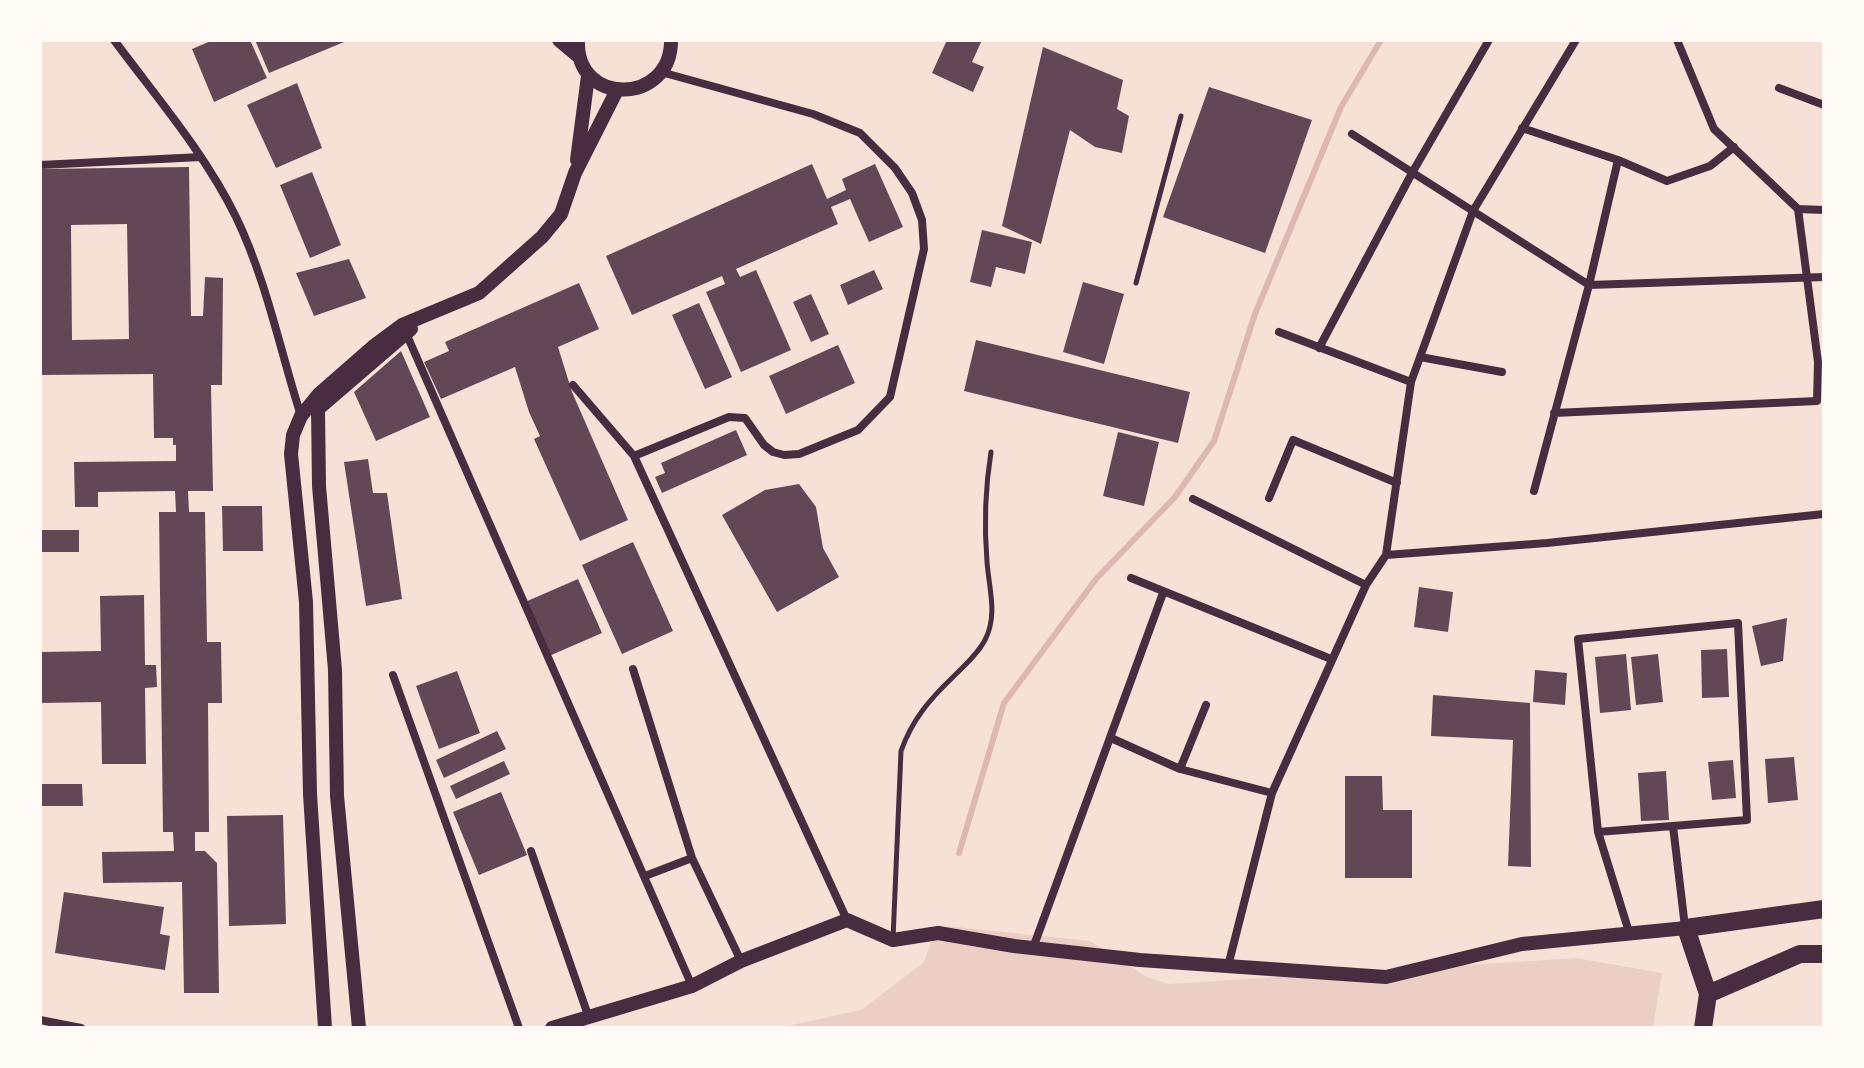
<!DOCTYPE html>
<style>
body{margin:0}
#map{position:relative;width:1864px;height:1068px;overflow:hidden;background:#f7e1d7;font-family:"Fira Sans Condensed",sans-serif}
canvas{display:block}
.frame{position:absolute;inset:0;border:42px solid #fffaf5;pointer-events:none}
</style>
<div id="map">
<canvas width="1864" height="1068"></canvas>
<div class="frame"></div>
</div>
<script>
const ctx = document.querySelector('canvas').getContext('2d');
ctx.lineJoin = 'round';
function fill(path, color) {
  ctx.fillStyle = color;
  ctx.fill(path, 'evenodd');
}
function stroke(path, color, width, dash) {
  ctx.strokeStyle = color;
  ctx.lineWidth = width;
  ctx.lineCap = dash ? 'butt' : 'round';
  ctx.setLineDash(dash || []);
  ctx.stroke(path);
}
fill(new Path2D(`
 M937 925 1090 941 1147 977 1169 984 1576 958 1662 973 1653 1028H778L861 1010 924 962Z`), '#ebcfc5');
stroke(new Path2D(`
 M959 853 1004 703 1096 579 1175 497 1214 441 1255 314 1341 107 1381 40`), '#dcb8b0', 6);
fill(new Path2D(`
 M213 40H250L267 78 214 102 192 49Z
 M255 40H349L269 73Z
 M947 40H982L972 62 984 67 973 92 932 73Z
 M1043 47 1123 80 1117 109 1129 116 1122 153 1095 147 1070 130 1041 244 1002 226Z
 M297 83 322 148 276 168 247 105Z
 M1209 87 1312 120 1265 253 1163 217Z
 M812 164 827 199 846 190 842 179 875 164 903 227 869 242 850 199 831 207 838 224 736 269 740 277 756 270 791 350 741 372 706 292 725 284 722 276 632 315 606 256Z
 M189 167 191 316H203L205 277 223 278 222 385H211L213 491H188L189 512H205L207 642H221L222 703H208L209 832H195V851H205L217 863 219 993H184L182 882 103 883 102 852 174 851 173 832H163L159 512H176L175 491 98 492V507H75L74 462 176 461V445H173V438H154L153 374 41 375 40 340V169ZM127 224 129 339 72 340 71 225Z
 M312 172 341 245 310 258 280 185Z
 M982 230 1032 242 1025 274 996 267 991 287 970 282Z
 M349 259 366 298 314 316 296 273Z
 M874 270 883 289 848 305 840 285Z
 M1083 282 1124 294 1104 364 1063 352Z
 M579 283 599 329 558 347 572 392 628 520 580 541 534 439 540 436 529 412 515 367 441 399 424 362 449 351 445 342Z
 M811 294 829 334 811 342 793 302Z
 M699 303 732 377 705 389 672 315Z
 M976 340 1190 392 1178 443 964 391Z
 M838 345 855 383 786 414 769 376Z
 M401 351 430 417 376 441 354 392Z
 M736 430 747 455 662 493 655 477 665 473 661 463Z
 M1118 432 1159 442 1144 506 1103 496Z
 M368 459 373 493H387L402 599 366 606 344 462Z
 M799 484 816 507 823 548 839 577 777 612 722 515 765 490Z
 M222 506H262L263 551H223Z
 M40 530H79V552H40Z
 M633 542 673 631 622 654 582 565Z
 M578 579 602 633 549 656 525 602Z
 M1419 587 1453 592 1448 632 1414 627Z
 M144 595 145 665H156L157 687 145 688 146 764H102L101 702 40 703V652L101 651 100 596Z
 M1787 618 1783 661 1761 666 1752 626Z
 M1727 649 1729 697 1702 698 1701 650Z
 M1626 654 1631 710 1600 713 1595 657Z
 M1658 654 1663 702 1636 705 1631 657Z
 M1535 670 1567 673 1565 705 1533 702Z
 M457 671 480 733 439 749 416 686Z
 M1433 695 1530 703 1531 867 1508 866 1513 740 1431 736Z
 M497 731 506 749 444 778 436 760Z
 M1794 757 1798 800 1768 803 1765 759Z
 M1733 760 1736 798 1712 800 1708 762Z
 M504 761 510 774 456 799 450 786Z
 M1666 771 1669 820 1641 821 1638 773Z
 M1345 776H1382L1383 810H1412V878H1345Z
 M40 784H82L83 806H40Z
 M501 792 527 855 479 875 453 812Z
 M283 815 286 924 229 926 227 816Z
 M64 892 164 907 160 934 170 936 165 970 55 953Z`), '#644757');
stroke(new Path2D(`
 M1136 283 1181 116
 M893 939 901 751C912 720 929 700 953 677 964 666 977 655 985 640 998 615 989 589 987 562 984 525 985 489 991 452`), '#4a2c40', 5);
stroke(new Path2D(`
 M114 40C157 98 204 152 236 217 266 279 280 350 301 416
 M1677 40 1714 129 1798 209 1824 210
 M1779 88 1824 105
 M1522 128 1618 160 1667 181 1710 166 1734 147
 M1352 134 1589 285 1824 277
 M40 165 201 157
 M1279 332 1411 382
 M406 333 692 986
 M1319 348 1412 173 1489 40
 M1420 357 1502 372
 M573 385 634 456 847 920
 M1554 413 1817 401 1818 362 1798 209
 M634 456 729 417 745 418 764 445 773 452 784 455 799 454 858 430 890 397 924 249 922 220 912 193 895 168 860 133 813 114 661 72
 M1534 491 1589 285 1618 160
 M1269 498 1293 440 1397 483
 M1193 499 1366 585
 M1386 555 1547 543 1824 514
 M1131 578 1331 659
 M633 669 692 858 741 961
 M393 675 519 1028
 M1111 738 1180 769 1272 793
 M1180 769 1206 705
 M1673 826 1685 927
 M1598 832 1747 820 1738 623 1578 639 1598 832 1629 932
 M531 851 589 1018
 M645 876 692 858
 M1033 948 1163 593
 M1228 966 1272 793 1366 585 1386 555 1411 382 1473 211 1576 40
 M40 1020 81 1028`), '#4a2c40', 8);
stroke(new Path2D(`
 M559 40 577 55
 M578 40C575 107 672 105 671 40
 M577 160 588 76
 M325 1028 310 794 306 602 291 454 293 435 301 416 319 394 375 345 402 325 479 293 542 237 561 214 575 173 617 90
 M359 1028 337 796 335 670 319 486 318 409 411 329
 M552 1028 692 986 741 961 847 920 893 940 938 933 1014 946 1140 960 1386 977 1522 944 1686 928`), '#4a2c40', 14);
stroke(new Path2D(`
 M1708 994 1800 954H1824
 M1703 1028 1708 994 1686 928 1824 909`), '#4a2c40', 18);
</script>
